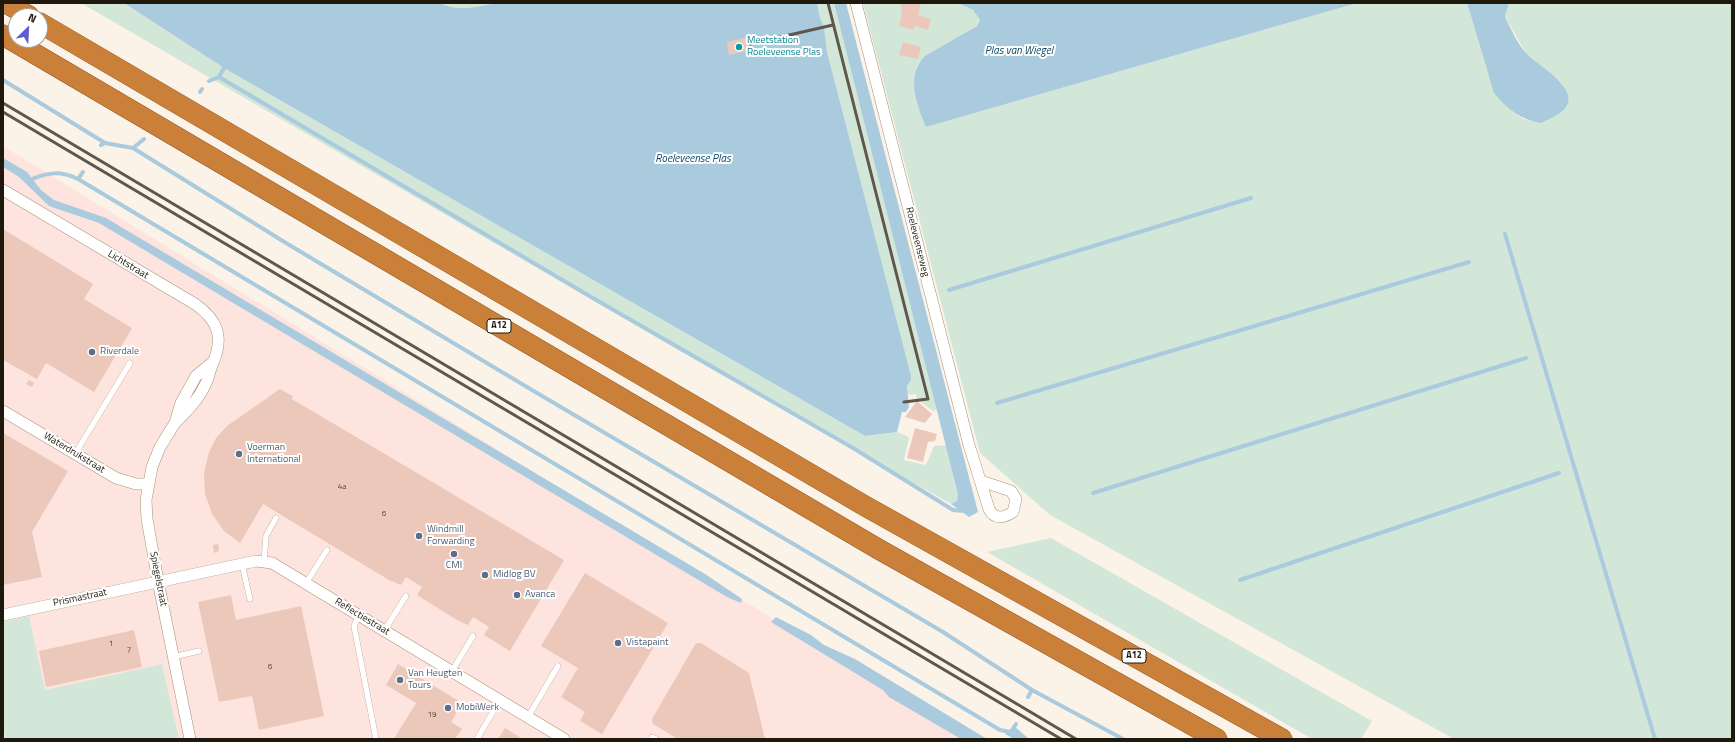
<!DOCTYPE html>
<style>
body{margin:0}
#map{position:relative;width:1735px;height:742px;overflow:hidden;background:#fcf3e8;font-family:"Titillium Web",sans-serif}
canvas{display:block}
.frame{position:absolute;inset:0;border:4px solid #1f180d;pointer-events:none}
.north{position:absolute;left:8px;top:8px;width:40px;height:40px;box-sizing:border-box;background:#fff;border:1px solid #a5a39e;border-radius:50%;rotate:24deg;font-size:11px;font-weight:700;line-height:16px;text-align:center;color:#1f180d}
.north::after{content:'';display:block;margin:auto;width:14px;height:18px;background:#5e5bd3;clip-path:polygon(50% 0,100% 100%,50% 72%,0 100%)}
</style>
<div id="map">
<canvas width="1735" height="742"></canvas>
<div class="frame"></div>
<div class="north">N</div>
</div>
<script>
const ctx = document.querySelector('canvas').getContext('2d');
ctx.lineJoin = 'round';
function fill(path, color) {
  ctx.fillStyle = color;
  ctx.fill(path, 'evenodd');
}
function stroke(path, color, width, dash) {
  ctx.strokeStyle = color;
  ctx.lineWidth = width;
  ctx.lineCap = dash ? 'butt' : 'round';
  ctx.setLineDash(dash || []);
  ctx.stroke(path);
}
function label(font, color, halo, rows, align = 'center') {
  ctx.font = font + ' "Titillium Web",sans-serif';
  ctx.lineWidth = 4;
  ctx.setLineDash([]);
  ctx.textBaseline = 'middle';
  ctx.strokeStyle = halo;
  ctx.fillStyle = color;
  for (const [text, x, y, turn = 0] of rows) {
    ctx.save();
    ctx.translate(x, y);
    ctx.rotate((+turn || 0) * Math.PI / 180);
    ctx.textAlign = isNaN(turn) ? turn : align;
    if (halo) ctx.strokeText(text, 0, 0);
    ctx.fillText(text, 0, 0);
    ctx.restore();
  }
}
fill(new Path2D(`
 M3 146 969 739H3Z`), '#fee4de');
fill(new Path2D(`
 M81 3H124L224 68 865 436 897 432 909 437 904 460 926 465 934 446 947 445 958 494 957 501 951 504 699 362Z
 M439 3H496C476 7 459 12 439 3Z
 M817 3H834L937 409 933 411 917 399 916 394 908 395 907 386 911 380 900 337 827 52 824 27 820 18Z
 M863 3H958L973 10 980 20 977 26 919 62 916 69 926 127 1357 3H1467L1488 74 1513 112 1523 119 1541 123 1561 112 1542 67 1526 53 1505 17 1509 3H1732V739H1454L1050 515 980 453Z
 M1051 538 1372 721 1361 739H1312L987 552Z
 M29 616 45 690 162 664 179 739H6L3 727V622Z`), '#d3e7d9');
fill(new Path2D(`
 M124 3H439C459 12 476 7 496 3H817L820 18 824 27 827 52 911 376V380L907 386 909 407 906 412H902L897 432 865 436 224 68Z
 M834 3H846L978 512 969 517 951 504 957 501 958 494Z
 M958 3H1357L926 127C917 105 905 75 925 56L977 26 980 20 973 10Z
 M1467 3H1509L1505 17C1511 29 1518 45 1527 54 1540 67 1588 93 1560 113 1554 117 1547 120 1541 123 1521 120 1507 109 1494 93Z
 M3 158 27 172 41 190 54 200 106 218 705 574 742 599 741 603 727 597 99 223 49 206 19 177 3 167Z
 M776 617 811 635 824 645 855 659 987 739H961L889 697 883 690 771 622Z
 M1014 726 1029 739H1014L1005 734Z`), '#aacade');
stroke(new Path2D(`
 M219 77 598 301 853 448 953 510 964 511
 M3 80 105 143
 M209 81 219 77 224 68
 M200 92 202 89
 M101 145 105 143 133 148 144 139
 M133 148 286 243 537 393 943 632 1032 690 1123 739
 M32 179C49 172 61 171 78 179L1000 730 1011 732 1016 724
 M78 179 83 172
 M1505 234 1655 739
 M949 290 1251 198
 M997 403 1469 262
 M1093 493 1526 358
 M1240 580 1559 473
 M1028 697 1032 690`), '#aacade', 4);
fill(new Path2D(`
 M900 3H921L918 15 931 19 928 30 915 26 914 30 899 26 902 13Z
 M748 37 751 50 729 55 727 42Z
 M903 42 921 47 918 59 899 55Z
 M3 229 93 284 84 299 132 328 94 392 46 363 37 379 3 360Z
 M29 380 34 383 32 387 26 384Z
 M280 389 293 396 292 399 564 560 510 651 484 635 489 627 473 617 468 625 457 620 417 595 422 587 406 577 401 585 389 580 263 504 240 543 224 531 212 514 205 494 204 473 209 452 216 438 227 426Z
 M917 401 932 414 925 423 905 417Z
 M915 428 937 434 935 441 928 442 923 462 907 458Z
 M3 433 68 471 32 532 42 577 3 585Z
 M218 544 219 551 214 553 213 545Z
 M585 573 668 623 602 734 580 721 585 712 561 697 578 668 541 646Z
 M231 595 236 620 301 606 324 716 259 730 252 696 219 702 198 602Z
 M134 630 142 667 46 687 39 651Z
 M696 643H701L749 673 765 739H678L653 724 652 719Z
 M398 664 462 703 451 722 462 729 455 739H394L416 703 386 685Z
 M505 728 523 739H498Z`), '#ecc8bb');
const service = new Path2D(`
 M75 454 130 363
 M264 562 266 536 276 518
 M242 564 250 599
 M306 583 327 550
 M359 615 354 626 376 739
 M384 631 406 596
 M173 657 199 651
 M452 671 473 636
 M528 717 558 666
 M652 737 656 739
 M477 739 500 700`);
const minor = new Path2D(`
 M856 3 969 445 989 509C994 520 1004 518 1013 512L1016 499 1011 491 981 481
 M3 190 195 304C218 320 224 337 213 363 210 369 209 377 206 383 199 399 188 410 176 422
 M3 411 116 478 136 484H148
 M3 615 256 561 272 563 564 739
 M190 739 158 581 147 519 146 500 152 467 160 447 175 423 181 403 196 376 213 362`);
const motorway = new Path2D(`
 M6 3 29 16
 M40 23 865 506 1282 739
 M3 35 880 550 1217 739`);
stroke(service, '#a79479', 6);
stroke(minor, '#a79479', 12);
stroke(motorway, '#8f5c2a', 21);
stroke(service, '#fff', 5.5);
stroke(minor, '#fff', 11);
stroke(motorway, '#cb8039', 20);
stroke(new Path2D(`
 M828 3 928 399 904 402
 M750 44 833 25
 M3 103 1076 739
 M3 112 1061 739`), '#5f574c', 3);
for (const [x, y, r, color] of [
 [739,47,4,"#0f9aa8"],
 [92,352,4,"#5c6f8a"],
 [239,454,4,"#5c6f8a"],
 [419,536,4,"#5c6f8a"],
 [454,554,4,"#5c6f8a"],
 [485,575,4,"#5c6f8a"],
 [517,595,4,"#5c6f8a"],
 [618,643,4,"#5c6f8a"],
 [400,680,4,"#5c6f8a"],
 [448,708,4,"#5c6f8a"]
]) {
  const dot = new Path2D();
  dot.arc(x, y, r, 0, 2 * Math.PI);
  ctx.fillStyle = color;
  ctx.fill(dot);
  stroke(dot, '#fff', 1.5);
}
label('8px', '#524438', null, [
 ["4a",342,487],
 ["6",384,514],
 ["1",111,644],
 ["7",129,650],
 ["6",270,667],
 ["19",432,715]
]);
for (const [x, y, w] of [
 [499,326,24],
 [1134,656,24]
]) {
  const box = new Path2D();
  box.roundRect(x - w / 2, y - 7, w, 14, 3);
  ctx.fillStyle = '#fff';
  ctx.fill(box);
  stroke(box, '#1f180d', 1);
}
label('bold 9px', '#1f180d', null, [
 ["A12",499,326],
 ["A12",1134,656]
]);
label('10px', '#0d838f', '#fff', [
 ["Meetstation",747,41],
 ["Roeleveense Plas",747,53]
], 'left');
label('10px', '#1f180d', '#fff', [
 ["Roeleveenseweg",917,242,76],
 ["Lichtstraat",128,265,31],
 ["Waterdrukstraat",74,453,31],
 ["Spiegelstraat",158,579,79],
 ["Prismastraat",80,598,-12],
 ["Reflectiestraat",362,617,31]
]);
label('10px', '#4e5e75', '#fff', [
 ["Riverdale",100,352],
 ["Voerman",247,448],
 ["International",247,460],
 ["Windmill",427,530],
 ["Forwarding",427,542],
 ["CMI",454,566,"center"],
 ["Midlog BV",493,575],
 ["Avanca",525,595],
 ["Vistapaint",626,643],
 ["Van Heugten",408,674],
 ["Tours",408,686],
 ["MobiWerk",456,708]
], 'left');
label('italic 11px', '#094461', '#fff', [
 ["Plas van Wiegel",1019,51],
 ["Roeleveense Plas",693,159]
]);
</script>
